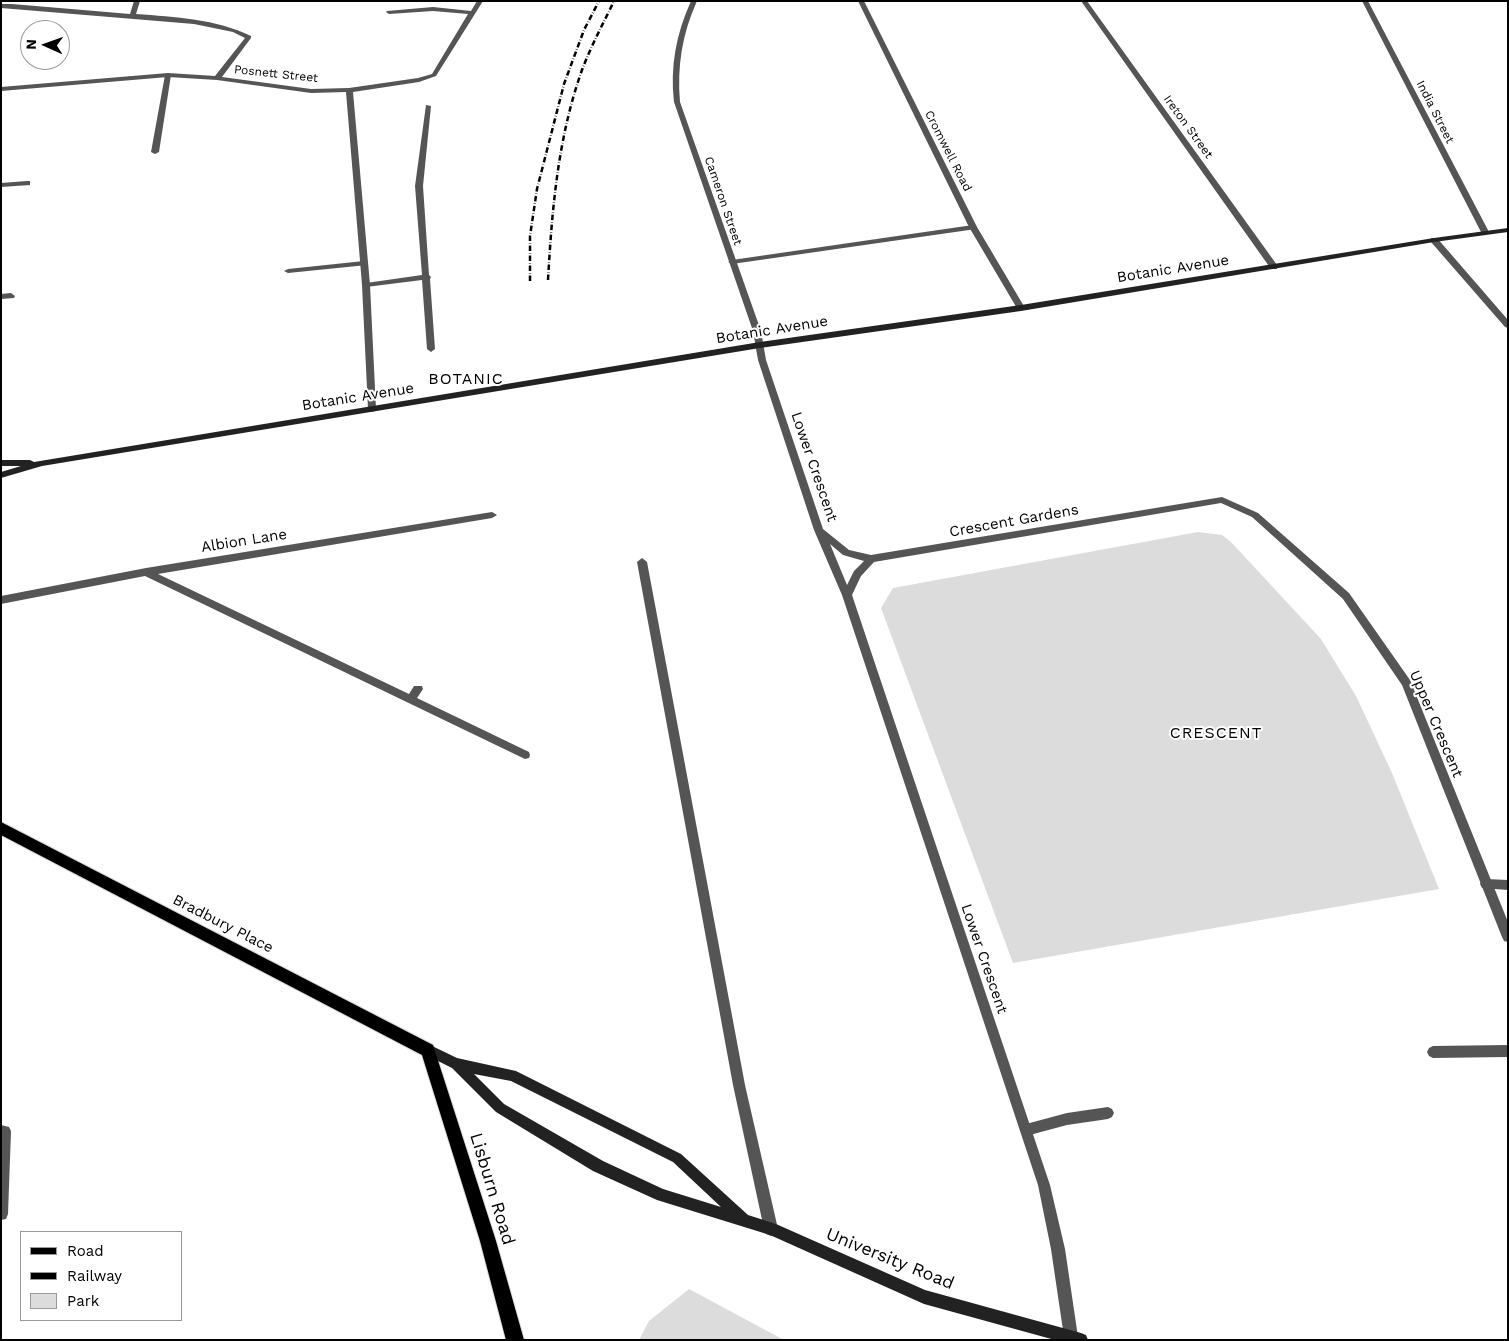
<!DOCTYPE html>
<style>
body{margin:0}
#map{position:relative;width:1509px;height:1341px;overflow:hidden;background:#fff;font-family:"Work Sans",sans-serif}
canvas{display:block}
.frame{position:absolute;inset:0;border:2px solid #000;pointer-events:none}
.legend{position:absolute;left:20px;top:1231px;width:162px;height:90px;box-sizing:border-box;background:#fff;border:1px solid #999;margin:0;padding:6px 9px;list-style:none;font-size:15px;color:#000}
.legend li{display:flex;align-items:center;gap:10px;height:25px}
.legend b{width:25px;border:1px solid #999}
.north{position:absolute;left:20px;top:20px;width:50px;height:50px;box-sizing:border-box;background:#fff;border:1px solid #999;border-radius:50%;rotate:272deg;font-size:14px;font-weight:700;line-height:20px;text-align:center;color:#000}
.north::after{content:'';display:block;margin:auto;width:18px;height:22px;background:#000;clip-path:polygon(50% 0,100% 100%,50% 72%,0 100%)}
</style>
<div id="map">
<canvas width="1509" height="1341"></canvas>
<div class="frame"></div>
<ul class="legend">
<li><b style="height:6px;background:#000"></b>Road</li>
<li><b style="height:6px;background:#000"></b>Railway</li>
<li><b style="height:14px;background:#dcdcdc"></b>Park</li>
</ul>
<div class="north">N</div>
</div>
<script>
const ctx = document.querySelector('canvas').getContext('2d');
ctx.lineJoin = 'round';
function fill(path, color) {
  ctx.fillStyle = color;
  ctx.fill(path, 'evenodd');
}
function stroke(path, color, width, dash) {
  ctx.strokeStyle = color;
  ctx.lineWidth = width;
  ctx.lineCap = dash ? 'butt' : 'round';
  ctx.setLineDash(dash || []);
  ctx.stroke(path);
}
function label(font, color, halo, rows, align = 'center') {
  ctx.font = font + ' "Work Sans",sans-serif';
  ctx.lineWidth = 4;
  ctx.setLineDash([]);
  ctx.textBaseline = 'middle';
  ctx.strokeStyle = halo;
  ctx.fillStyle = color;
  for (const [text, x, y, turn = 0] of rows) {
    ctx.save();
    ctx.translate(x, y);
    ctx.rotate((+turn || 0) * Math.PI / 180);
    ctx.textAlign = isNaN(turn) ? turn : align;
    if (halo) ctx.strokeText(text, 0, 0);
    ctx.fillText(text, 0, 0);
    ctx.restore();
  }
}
fill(new Path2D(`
 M1198 532 1222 535 1231 542 1321 639 1356 696 1392 773 1439 889 1013 963 881 608 893 588Z
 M689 1289 784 1340H639L649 1321Z`), '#dcdcdc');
const primary = new Path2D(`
 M1 822 433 1045 496 1241 524 1340H506L480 1241 422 1055 1 835Z`);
stroke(primary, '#dbdbdb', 2);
fill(new Path2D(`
 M168 73 171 75 159 152 155 154 151 152 165 75Z
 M426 105 431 106 423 186 429 275 431 277 430 279 435 349 431 352 427 349 422 280 366 287 362 285 366 283 422 275 415 186Z
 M973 225 977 227 976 229 732 264 728 262 732 260Z
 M364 261H367V265L288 273 284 271 288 269Z
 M492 512 497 515 492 518 158 574 409 694 414 686H422L423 689 417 698 529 752 530 755 529 758 525 759 145 576 1 604V596L146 568Z
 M642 558 647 562 745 1085 778 1229 776 1234 771 1236 766 1234 764 1229 733 1085 637 562Z
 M1486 879 1508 880V890L1482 888 1480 884 1482 880Z
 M1508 1045V1057L1433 1058 1429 1056 1427 1052 1429 1048 1433 1046Z
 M1108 1107 1112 1109 1114 1113 1112 1117 1108 1119 1067 1125 1026 1136 1022 1134 1020 1130 1022 1126 1026 1124 1067 1113Z`), '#555');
fill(new Path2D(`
 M134 1H140L136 14C175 17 216 19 251 36V38L222 77 311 89 349 88 418 78 432 74 468 14 433 11 389 14 386 12 387 11 433 7 471 11 477 1H483L436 76 419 82 353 92 370 285 376 409 375 411 372 412 368 409 362 285 346 92 311 93 217 80 168 77 1 91V87L168 73 215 76 245 38 233 32 194 24 1 8V4H12L130 14Z
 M691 1H697C682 34 677 67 680 102L761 331 766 360 823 529 849 550 871 555 1222 497 1258 513 1349 593 1410 680 1508 922V942L1504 941 1502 937 1402 685 1343 599 1252 517 1221 503 874 562 861 576 852 595 1050 1185 1065 1249 1078 1337 1077 1340H1065L1064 1337 1051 1249 1038 1185 842 595 814 530 758 360 753 331 674 102C670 67 676 34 691 1ZM830 544 843 555 864 561 854 571 847 585Z
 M858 1H864L977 227 1025 308 1024 310H1018L969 227Z
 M1081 1H1087L1277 265V269H1271Z
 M1362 1H1368L1489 232 1488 234H1482L1481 232Z
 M27 181H30V185L1 187V183Z
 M1431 238H1437L1508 320V328L1505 327 1431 242Z
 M11 293 15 296 14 298 1 299V294Z
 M1 1125 9 1127 11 1131 8 1214 6 1219 1 1220Z`), '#555');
fill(new Path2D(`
 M1508 228V232L1434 242 1021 311 760 348 42 466 1 478V472L21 466H1V460H30L34 462 760 342 1021 305 1434 238Z
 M428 1044 457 1058 516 1071 681 1154 748 1215 776 1224 925 1290 1081 1333 1086 1335 1088 1340H1055L924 1304 770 1235 657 1200 593 1171 496 1112 452 1068 424 1054 422 1050 424 1046ZM474 1074 511 1081 673 1162 721 1207 663 1189 603 1161 504 1104Z`), '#222');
fill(primary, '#000');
stroke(new Path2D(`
 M548 280C552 209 558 137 582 70 591 46 603 24 614 1
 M530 281V236L537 189 564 84 584 30 599 1`), '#000', 2.5, [5.5, 2, 0.5, 2]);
label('12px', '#000', '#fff', [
 ["Posnett Street",276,74,6],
 ["India Street",1435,112,63],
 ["Ireton Street",1188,127,54],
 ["Cromwell Road",948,151,63],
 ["Cameron Street",723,201,71]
]);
label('15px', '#000', '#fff', [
 ["Botanic Avenue",1173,269,-9],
 ["Botanic Avenue",772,330,-9],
 ["Botanic Avenue",358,397,-9],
 ["Lower Crescent",814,467,71],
 ["Crescent Gardens",1014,521,-10],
 ["Albion Lane",244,541,-9],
 ["Upper Crescent",1436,724,67],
 ["Bradbury Place",223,924,27],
 ["Lower Crescent",984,959,71]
]);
ctx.letterSpacing = '1px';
label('16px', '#000', '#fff', [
 ["BOTANIC",466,379],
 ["CRESCENT",1216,733]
]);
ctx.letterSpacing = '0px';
label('18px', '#000', '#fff', [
 ["Lisburn Road",492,1189,73],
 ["University Road",890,1259,22]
]);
</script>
